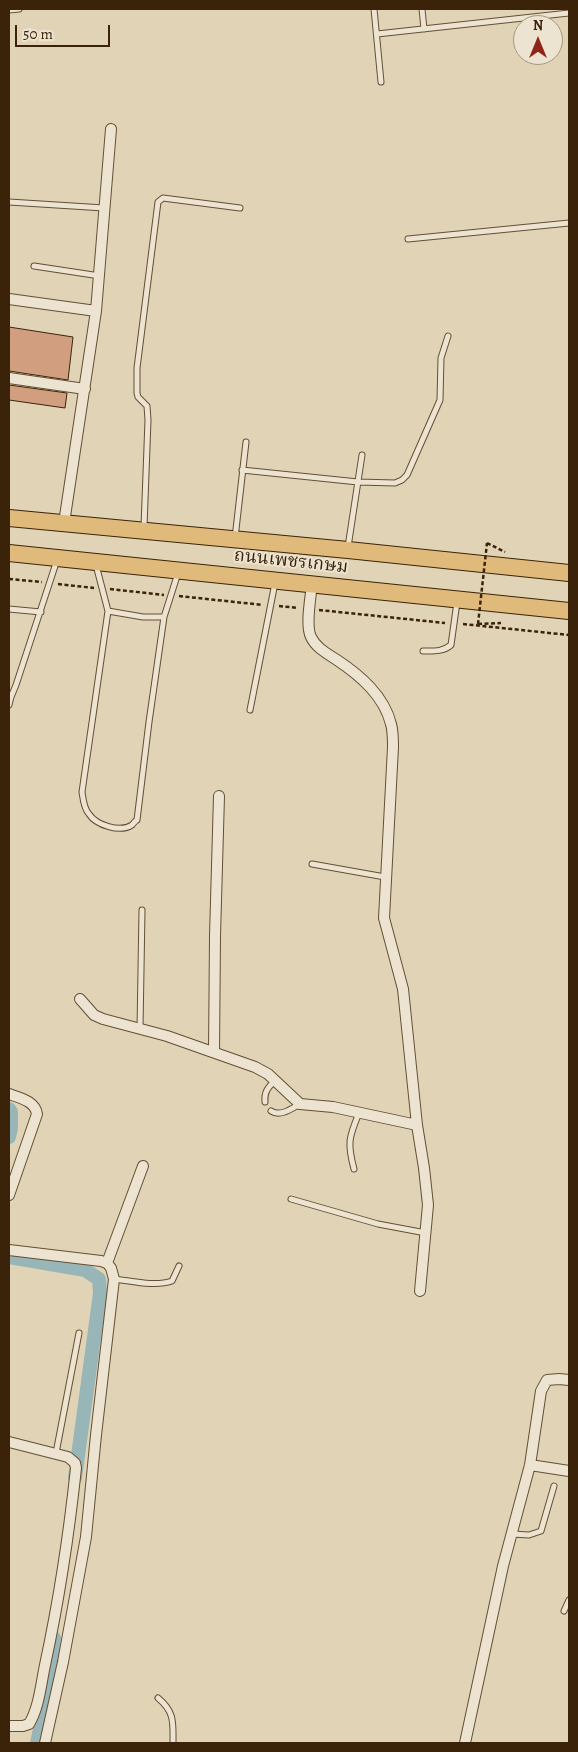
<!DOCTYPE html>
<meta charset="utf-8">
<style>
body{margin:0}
#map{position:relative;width:578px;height:1752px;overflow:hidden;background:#e1d4b6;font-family:Alegreya,serif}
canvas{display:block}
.frame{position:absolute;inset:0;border:10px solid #3b2309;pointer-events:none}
.north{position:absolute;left:513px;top:15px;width:50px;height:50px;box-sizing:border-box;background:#ece3d0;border:1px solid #a59680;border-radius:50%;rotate:0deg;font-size:14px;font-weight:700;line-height:20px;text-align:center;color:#3b2309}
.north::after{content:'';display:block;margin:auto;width:18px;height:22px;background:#8f2418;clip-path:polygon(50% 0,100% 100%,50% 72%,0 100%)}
.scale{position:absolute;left:15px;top:25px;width:95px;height:22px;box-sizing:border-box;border:2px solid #3b2309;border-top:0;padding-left:6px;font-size:15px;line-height:18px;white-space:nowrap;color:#3b2309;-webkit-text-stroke:4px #ece3d0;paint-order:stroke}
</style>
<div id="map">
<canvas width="578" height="1752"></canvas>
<div class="frame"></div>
<div class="north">N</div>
<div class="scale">50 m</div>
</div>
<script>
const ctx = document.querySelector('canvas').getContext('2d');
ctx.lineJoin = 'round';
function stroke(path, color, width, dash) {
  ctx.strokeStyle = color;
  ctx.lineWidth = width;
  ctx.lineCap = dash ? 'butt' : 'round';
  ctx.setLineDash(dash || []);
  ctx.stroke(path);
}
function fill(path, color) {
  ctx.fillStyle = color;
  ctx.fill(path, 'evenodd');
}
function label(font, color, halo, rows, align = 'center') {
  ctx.font = font + ' Alegreya,"Noto Serif Thai",serif';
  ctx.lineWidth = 4;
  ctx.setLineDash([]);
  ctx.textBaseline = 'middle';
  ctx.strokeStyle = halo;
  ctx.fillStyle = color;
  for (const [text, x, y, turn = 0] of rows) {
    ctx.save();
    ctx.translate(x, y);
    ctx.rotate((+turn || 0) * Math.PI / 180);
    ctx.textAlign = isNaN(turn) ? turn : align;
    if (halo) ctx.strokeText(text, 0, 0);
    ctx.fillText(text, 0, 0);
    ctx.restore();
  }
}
stroke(new Path2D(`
 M9 1109 11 1112V1128L9 1137
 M9 1257 85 1270 99 1279 100 1293 75 1478
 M37 1743 47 1696 54 1638`), '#98b6b8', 14);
const building = new Path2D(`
 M9 327 73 337 68 380 9 371Z
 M9 385 67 393 65 408 9 400Z`);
fill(building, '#d19f80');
stroke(building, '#3b2309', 1);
const lane = new Path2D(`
 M374 9 381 82
 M422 9 424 29
 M9 10 19 9
 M377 34 569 13
 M9 202 104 208
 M408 239 569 223
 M34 266 100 276
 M242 470 358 482 395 483 402 480 407 475 440 400 441 358 448 336
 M144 527 148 420 147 406 138 397 137 393V368L158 202 163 198 240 208
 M235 538 246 442
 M348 547 362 455
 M96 565 108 611 143 617H164L178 573
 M9 609 41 612
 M108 611 82 792C83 799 84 809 89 814 96 825 120 833 132 825 132 825 136 820 137 820L149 722 164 617
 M423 651C433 651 443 652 451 645L457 602
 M9 697H11L16 685 57 560
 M9 705 11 697
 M250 710 275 583
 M312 864 385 877
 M140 1029 142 910
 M265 1102C264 1092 268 1087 275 1081
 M271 1111C280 1117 291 1109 300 1104
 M354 1169C347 1143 349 1137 359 1113
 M291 1199 378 1224 426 1233
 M114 1279C132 1281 155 1287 172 1281L179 1266
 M56 1453 79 1333
 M512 1534 529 1535 541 1531 554 1486
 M564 1611 569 1600
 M158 1698C175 1712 173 1723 173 1743`);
const street = new Path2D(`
 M9 299 96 311
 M9 378 85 389
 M64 523 96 311 111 129
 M312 583C311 597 305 625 311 637 316 648 328 654 337 660 361 676 384 696 391 724 393 731 393 740 393 747L384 918 403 989 417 1125 424 1168 428 1205 420 1291
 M80 999 94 1015 103 1019 167 1036 255 1067 268 1074 300 1104 333 1107 417 1125
 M214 1052 215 936 219 796
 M9 1094C20 1098 35 1101 37 1114L9 1195
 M9 1250 101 1261 107 1263 111 1268 114 1279 96 1435 86 1537 63 1662 45 1743
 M107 1263 143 1166
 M9 1442 68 1457 75 1463 76 1468C69 1534 59 1600 45 1665 41 1684 39 1708 29 1724L23 1726H9
 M530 1465 569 1471
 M465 1743 503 1566 530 1465 541 1391 547 1380 559 1379 569 1380`);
const primary = new Path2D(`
 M9 518 348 550 569 573
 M9 553 569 611`);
stroke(lane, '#644f34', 7);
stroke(street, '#644f34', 12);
stroke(primary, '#3b2309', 18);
stroke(new Path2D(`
 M487 543 505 552
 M9 579 42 582
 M58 584 94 588
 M110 589 164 595
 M179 596 263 605
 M279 606 298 608
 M319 610 445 623
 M463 624 569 635
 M478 624 501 623`), '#3b2309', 2.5, [4, 2.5]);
stroke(lane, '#ece3d0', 5);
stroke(street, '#ece3d0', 10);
stroke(primary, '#e0ba7b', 16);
stroke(new Path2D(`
 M478 624 487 543`), '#3b2309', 2.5, [4, 2.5]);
label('18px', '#3b2309', '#ece3d0', [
 ["ถนนเพชรเกษม",291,562,6]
]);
</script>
